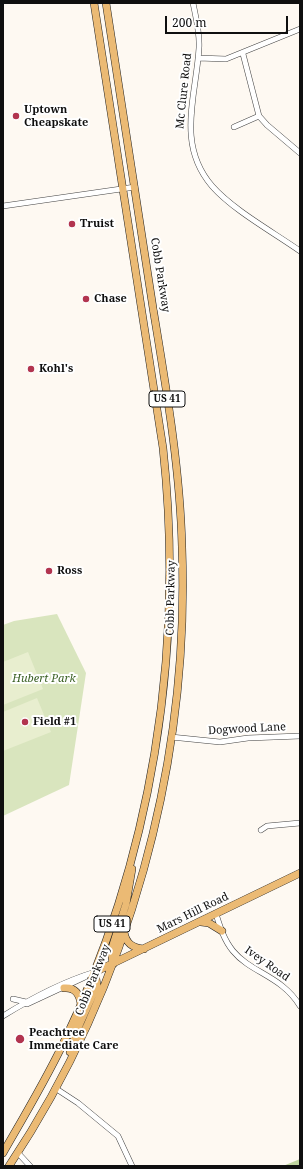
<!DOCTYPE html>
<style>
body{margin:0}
#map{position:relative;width:303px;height:1169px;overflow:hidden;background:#fef9f2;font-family:"Noto Serif",serif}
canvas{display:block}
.frame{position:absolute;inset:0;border:4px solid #0f0f0f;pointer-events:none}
.scale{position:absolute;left:165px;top:16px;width:123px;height:18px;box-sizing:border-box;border:2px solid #0f0f0f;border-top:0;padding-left:5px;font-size:12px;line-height:14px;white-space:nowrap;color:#0f0f0f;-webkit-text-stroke:3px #fff;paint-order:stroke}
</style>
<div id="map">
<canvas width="303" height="1169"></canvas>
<div class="frame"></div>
<div class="scale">200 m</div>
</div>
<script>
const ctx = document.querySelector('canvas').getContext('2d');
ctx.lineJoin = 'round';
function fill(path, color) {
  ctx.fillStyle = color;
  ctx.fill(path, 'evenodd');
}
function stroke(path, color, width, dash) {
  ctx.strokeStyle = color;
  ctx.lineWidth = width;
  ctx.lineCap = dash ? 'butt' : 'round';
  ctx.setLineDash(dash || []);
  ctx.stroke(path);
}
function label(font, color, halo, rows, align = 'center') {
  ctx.font = font + ' "Noto Serif",serif';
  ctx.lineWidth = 4;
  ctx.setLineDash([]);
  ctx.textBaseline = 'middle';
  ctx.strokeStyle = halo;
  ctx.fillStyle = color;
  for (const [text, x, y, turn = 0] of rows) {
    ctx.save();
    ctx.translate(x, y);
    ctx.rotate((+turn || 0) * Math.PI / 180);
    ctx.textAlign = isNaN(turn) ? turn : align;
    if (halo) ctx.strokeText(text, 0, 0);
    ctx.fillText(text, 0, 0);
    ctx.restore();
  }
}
fill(new Path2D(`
 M57 614 86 673 69 785 3 816V625L14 621Z`), '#d9e5be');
fill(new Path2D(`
 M300 1159V1166H283Z`), '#c0d59f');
fill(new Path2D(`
 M28 652 43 689 3 705V662Z
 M37 698 51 732 3 751V712Z`), '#e8eecf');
const minor = new Path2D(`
 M193 3C196 18 200 33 199 48 196 97 176 144 212 186 233 210 273 232 300 251
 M243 54 259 116 267 125 300 153
 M198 58 226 59 300 29
 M234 127 259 116
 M3 206 135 187
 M171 737 220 742 248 738 300 736
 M261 830 267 826 300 823
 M216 914C220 927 224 940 233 951 251 973 282 976 300 1006
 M13 999 26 1002
 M27 1004 85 977
 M3 1016C32 998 62 982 95 972
 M55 1088 78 1103 118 1136 132 1166
 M18 1153 30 1166`);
const major = new Path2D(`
 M201 922 209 923 222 931
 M124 932C126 944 133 948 144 949
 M113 964 111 951 126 904 132 869
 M95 972 300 873
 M64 988C75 987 80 994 81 1005
 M70 1052 77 1030 97 985 95 972
 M3 1153C23 1118 44 1083 62 1046 152 860 185 652 163 448L94 3
 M9 1166C129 986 190 763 182 547 180 467 166 387 153 308 138 206 121 105 106 3`);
stroke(minor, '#424242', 6);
stroke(major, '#202020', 8);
stroke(minor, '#fff', 5);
stroke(major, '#ebba74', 7);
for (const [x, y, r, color] of [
 [16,116,4,"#b2344f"],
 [72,224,4,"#b2344f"],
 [86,299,4,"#b2344f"],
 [31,369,4,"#b2344f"],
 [49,571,4,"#b2344f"],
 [25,722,4,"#b2344f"],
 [20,1039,5,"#b2344f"]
]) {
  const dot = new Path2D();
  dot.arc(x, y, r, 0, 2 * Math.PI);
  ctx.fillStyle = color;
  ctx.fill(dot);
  stroke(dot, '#fff', 1.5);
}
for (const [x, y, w] of [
 [167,399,36],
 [112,924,36]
]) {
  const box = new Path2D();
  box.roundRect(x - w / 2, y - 8, w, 16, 3);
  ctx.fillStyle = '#fff';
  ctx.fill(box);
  stroke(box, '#0f0f0f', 1);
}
label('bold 10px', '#0f0f0f', null, [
 ["US 41",167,399],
 ["US 41",112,924]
]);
label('11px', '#0f0f0f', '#fff', [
 ["Mc Clure Road",184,91,-84],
 ["Cobb Parkway",160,275,81],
 ["Cobb Parkway",171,598,-89],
 ["Dogwood Lane",247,729,-3],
 ["Mars Hill Road",193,913,-26],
 ["Ivey Road",267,964,35],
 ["Cobb Parkway",93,980,-68]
]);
label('bold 11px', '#0f0f0f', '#fff', [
 ["Uptown",24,110],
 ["Cheapskate",24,123],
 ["Truist",80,224],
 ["Chase",94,299],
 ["Kohl's",39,369],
 ["Ross",57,571],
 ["Field #1",33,722],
 ["Peachtree",29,1033],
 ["Immediate Care",29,1046]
], 'left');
label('italic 11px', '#3b6125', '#fff', [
 ["Hubert Park",44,679]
]);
</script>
